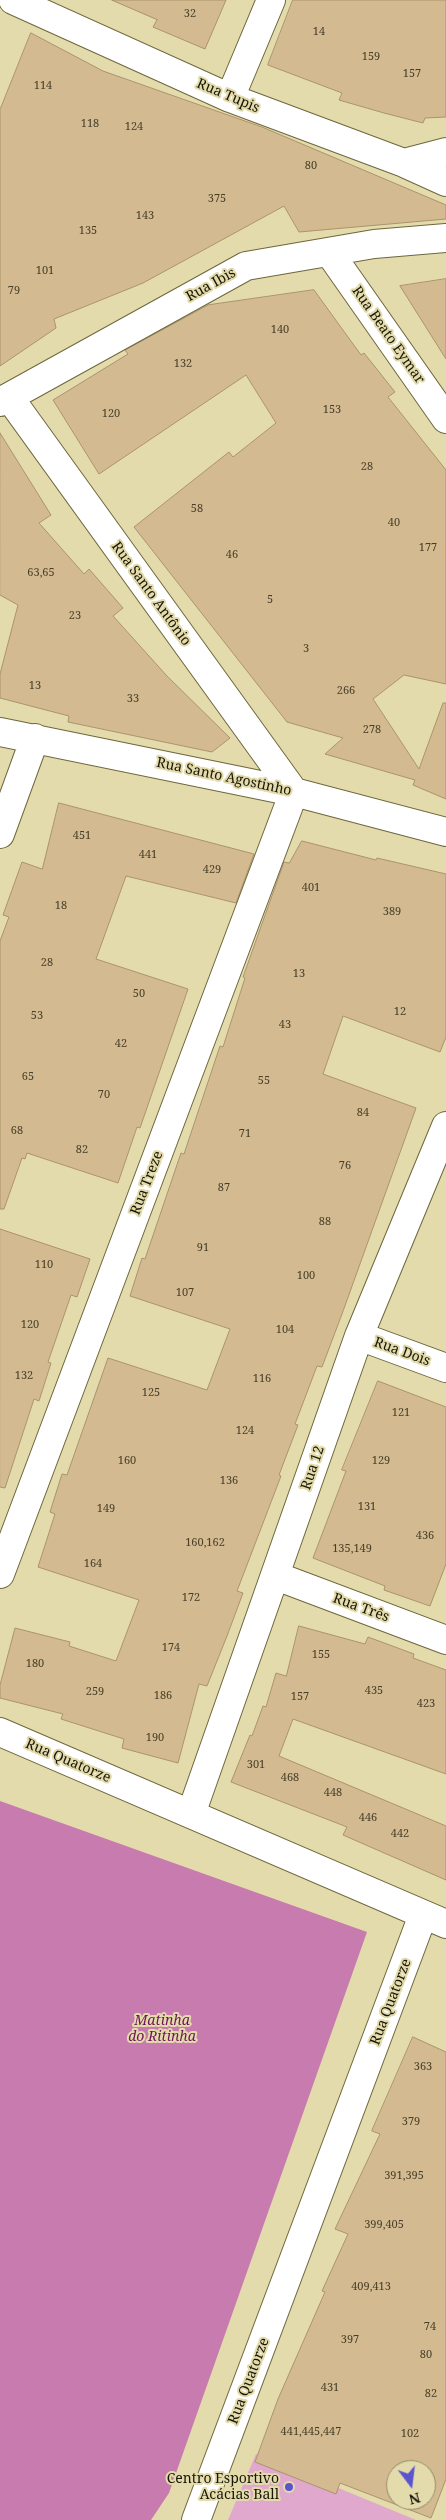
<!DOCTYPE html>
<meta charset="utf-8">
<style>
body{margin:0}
#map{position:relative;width:446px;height:2520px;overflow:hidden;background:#e3dbac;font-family:"Noto Serif",serif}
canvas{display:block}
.north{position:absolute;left:386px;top:2460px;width:50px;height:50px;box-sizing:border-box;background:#e3dbac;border:1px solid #928c69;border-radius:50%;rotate:165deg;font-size:14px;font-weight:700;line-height:20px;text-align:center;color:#181605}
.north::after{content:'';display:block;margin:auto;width:18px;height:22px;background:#5a55cd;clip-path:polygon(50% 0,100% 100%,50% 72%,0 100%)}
</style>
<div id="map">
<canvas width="446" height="2520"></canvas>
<div class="north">N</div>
</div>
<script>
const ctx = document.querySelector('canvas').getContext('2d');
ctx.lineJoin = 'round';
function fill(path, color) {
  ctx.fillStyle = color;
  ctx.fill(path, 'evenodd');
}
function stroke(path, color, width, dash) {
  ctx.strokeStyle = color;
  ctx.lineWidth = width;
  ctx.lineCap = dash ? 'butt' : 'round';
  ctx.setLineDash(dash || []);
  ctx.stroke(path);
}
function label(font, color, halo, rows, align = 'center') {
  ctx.font = font + ' "Noto Serif",serif';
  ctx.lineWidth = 4;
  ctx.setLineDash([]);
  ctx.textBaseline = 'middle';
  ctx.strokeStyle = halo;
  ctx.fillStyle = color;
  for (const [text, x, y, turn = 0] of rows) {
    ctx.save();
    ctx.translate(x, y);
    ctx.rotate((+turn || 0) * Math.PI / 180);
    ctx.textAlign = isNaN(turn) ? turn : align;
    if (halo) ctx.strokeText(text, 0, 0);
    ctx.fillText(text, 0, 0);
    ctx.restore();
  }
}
fill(new Path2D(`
 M256 2454 416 2520H228Z`), '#e0a8cc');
fill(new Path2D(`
 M0 1801 367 1932 169 2493 151 2520H0Z`), '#c77bae');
const building = new Path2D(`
 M112 0H226L205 49 153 27 157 20Z
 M293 0H446V117L425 118 423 123 384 113 339 100 342 93 268 65Z
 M31 33 103 71 262 127 446 205V219L299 232 284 206 143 283 54 319 56 328 0 366V110Z
 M446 279V359L400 286Z
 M314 290 361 355 364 353 395 392 388 397 446 470V684L404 675 373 699 419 769 443 703H446V799L413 785 415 780 325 754 343 738 287 722 134 527 229 452 233 457 276 423 246 375 99 474 53 400 128 354 125 350 208 305Z
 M0 433 51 515 39 523 84 574 89 569 123 608 113 616 167 676 230 738 212 752 68 722 69 716 0 698V674L18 605 0 595Z
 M59 803 254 854 236 903 126 876 96 959 188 989 140 1128 137 1127 118 1183 27 1153 25 1159 22 1158 4 1209H0V941L9 917 3 915 22 862 42 869Z
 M302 841 376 860 377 858 446 874V1037L440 1052 343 1016 323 1074 416 1108 342 1314 322 1367 317 1366 295 1424 298 1425 279 1475 281 1476 237 1591 243 1593 227 1636 207 1686 199 1684 178 1763 122 1748 124 1739 61 1719 63 1714 0 1698V1685L15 1628 70 1642 69 1646 116 1661 139 1600 38 1567 55 1514 50 1512 62 1474 67 1475 108 1358 207 1390 230 1329 130 1296 142 1258 145 1259 181 1153 184 1154 220 1046 223 1047 245 978 243 977 284 862 289 863Z
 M0 1229 90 1259 77 1297 71 1295 48 1362 51 1363 39 1401 34 1399 5 1488 0 1487Z
 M378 1381 446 1407V1564L430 1606 384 1590 385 1586 313 1558 346 1471 342 1470Z
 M299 1626 365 1644 368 1637 414 1654 413 1658 446 1670V1774L293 1719 279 1756 446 1826V1880L343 1835 347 1827 231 1782 250 1735 252 1736 263 1706 266 1707 276 1673 286 1676Z
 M413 2037 446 2052V2479L431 2518 340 2483 336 2494 255 2462 278 2399 325 2292 322 2291 348 2234 335 2229 380 2134 372 2131ZM396 2470H426V2500H396Z`);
fill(building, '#d3ba91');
stroke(building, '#ab936b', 1);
const minor = new Path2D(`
 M13 0 230 98 404 163 446 182
 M230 98 271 0
 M404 163 446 152
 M329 252 446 419
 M0 402 246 266 374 244 446 238
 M0 732 294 792 446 832
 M0 834 35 738
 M359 1336 446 1368
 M0 1574 294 792 9 397
 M276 1576 446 1640
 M0 1732 446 1924
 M191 1814 359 1336 446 1126
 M196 2520 423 1915`);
stroke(minor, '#6e673c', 30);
stroke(minor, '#fff', 28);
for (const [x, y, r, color] of [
 [289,2487,5,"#5a55cd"]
]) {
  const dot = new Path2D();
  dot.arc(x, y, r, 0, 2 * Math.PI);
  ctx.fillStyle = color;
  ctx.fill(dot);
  stroke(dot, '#e3dbac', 2);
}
label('11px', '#473f28', null, [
 ["32",190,14],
 ["14",319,32],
 ["159",371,57],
 ["157",412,74],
 ["114",43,86],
 ["118",90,124],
 ["124",134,127],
 ["80",311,166],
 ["375",217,199],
 ["143",145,216],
 ["135",88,231],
 ["101",45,271],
 ["79",14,291],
 ["140",280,330],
 ["132",183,364],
 ["153",332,410],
 ["120",111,414],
 ["28",367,467],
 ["58",197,509],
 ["40",394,523],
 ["177",428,548],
 ["46",232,555],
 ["63,65",41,573],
 ["5",270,600],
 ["23",75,616],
 ["3",306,649],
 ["13",35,686],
 ["266",346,691],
 ["33",133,699],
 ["278",372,730],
 ["451",82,836],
 ["441",148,855],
 ["429",212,870],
 ["401",311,888],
 ["18",61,906],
 ["389",392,912],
 ["28",47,963],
 ["13",299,974],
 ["50",139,994],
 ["12",400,1012],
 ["53",37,1016],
 ["43",285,1025],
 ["42",121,1044],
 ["65",28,1077],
 ["55",264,1081],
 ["70",104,1095],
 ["84",363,1113],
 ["68",17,1131],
 ["71",245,1134],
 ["82",82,1150],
 ["76",345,1166],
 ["87",224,1188],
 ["88",325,1222],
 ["91",203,1248],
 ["110",44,1265],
 ["100",306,1276],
 ["107",185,1293],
 ["120",30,1325],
 ["104",285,1330],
 ["132",24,1376],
 ["116",262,1379],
 ["125",151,1393],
 ["121",401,1413],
 ["124",245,1431],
 ["160",127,1461],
 ["129",381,1461],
 ["136",229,1481],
 ["131",367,1507],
 ["149",106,1509],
 ["436",425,1536],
 ["160,162",205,1543],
 ["135,149",352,1549],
 ["164",93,1564],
 ["172",191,1598],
 ["174",171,1648],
 ["155",321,1655],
 ["180",35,1664],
 ["435",374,1691],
 ["259",95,1692],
 ["186",163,1696],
 ["157",300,1697],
 ["423",426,1704],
 ["190",155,1738],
 ["301",256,1765],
 ["468",290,1778],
 ["448",333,1793],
 ["446",368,1818],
 ["442",400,1834],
 ["363",423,2067],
 ["379",411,2122],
 ["391,395",404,2176],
 ["399,405",384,2225],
 ["409,413",371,2287],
 ["74",430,2327],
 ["397",350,2340],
 ["80",426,2355],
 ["431",330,2388],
 ["82",431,2394],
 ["441,445,447",311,2432],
 ["102",410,2434]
]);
label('14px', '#181605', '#e3dbac', [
 ["Rua Tupis",228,96,23],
 ["Rua Ibis",211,285,-29],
 ["Rua Beato Eymar",388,335,55],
 ["Rua Santo Antônio",151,594,54],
 ["Rua Santo Agostinho",224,777,12],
 ["Rua Treze",147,1183,-69],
 ["Rua Dois",402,1352,20],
 ["Rua 12",313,1468,-71],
 ["Rua Três",361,1608,20],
 ["Rua Quatorze",68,1761,23],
 ["Rua Quatorze",391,2002,-69],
 ["Rua Quatorze",249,2381,-69]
]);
label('italic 14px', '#6f1459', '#e3dbac', [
 ["Matinha",162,2021],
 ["do Ritinha",162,2037]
]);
label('14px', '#181605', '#e3dbac', [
 ["Centro Esportivo",279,2479],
 ["Acácias Ball",279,2495]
], 'right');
</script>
